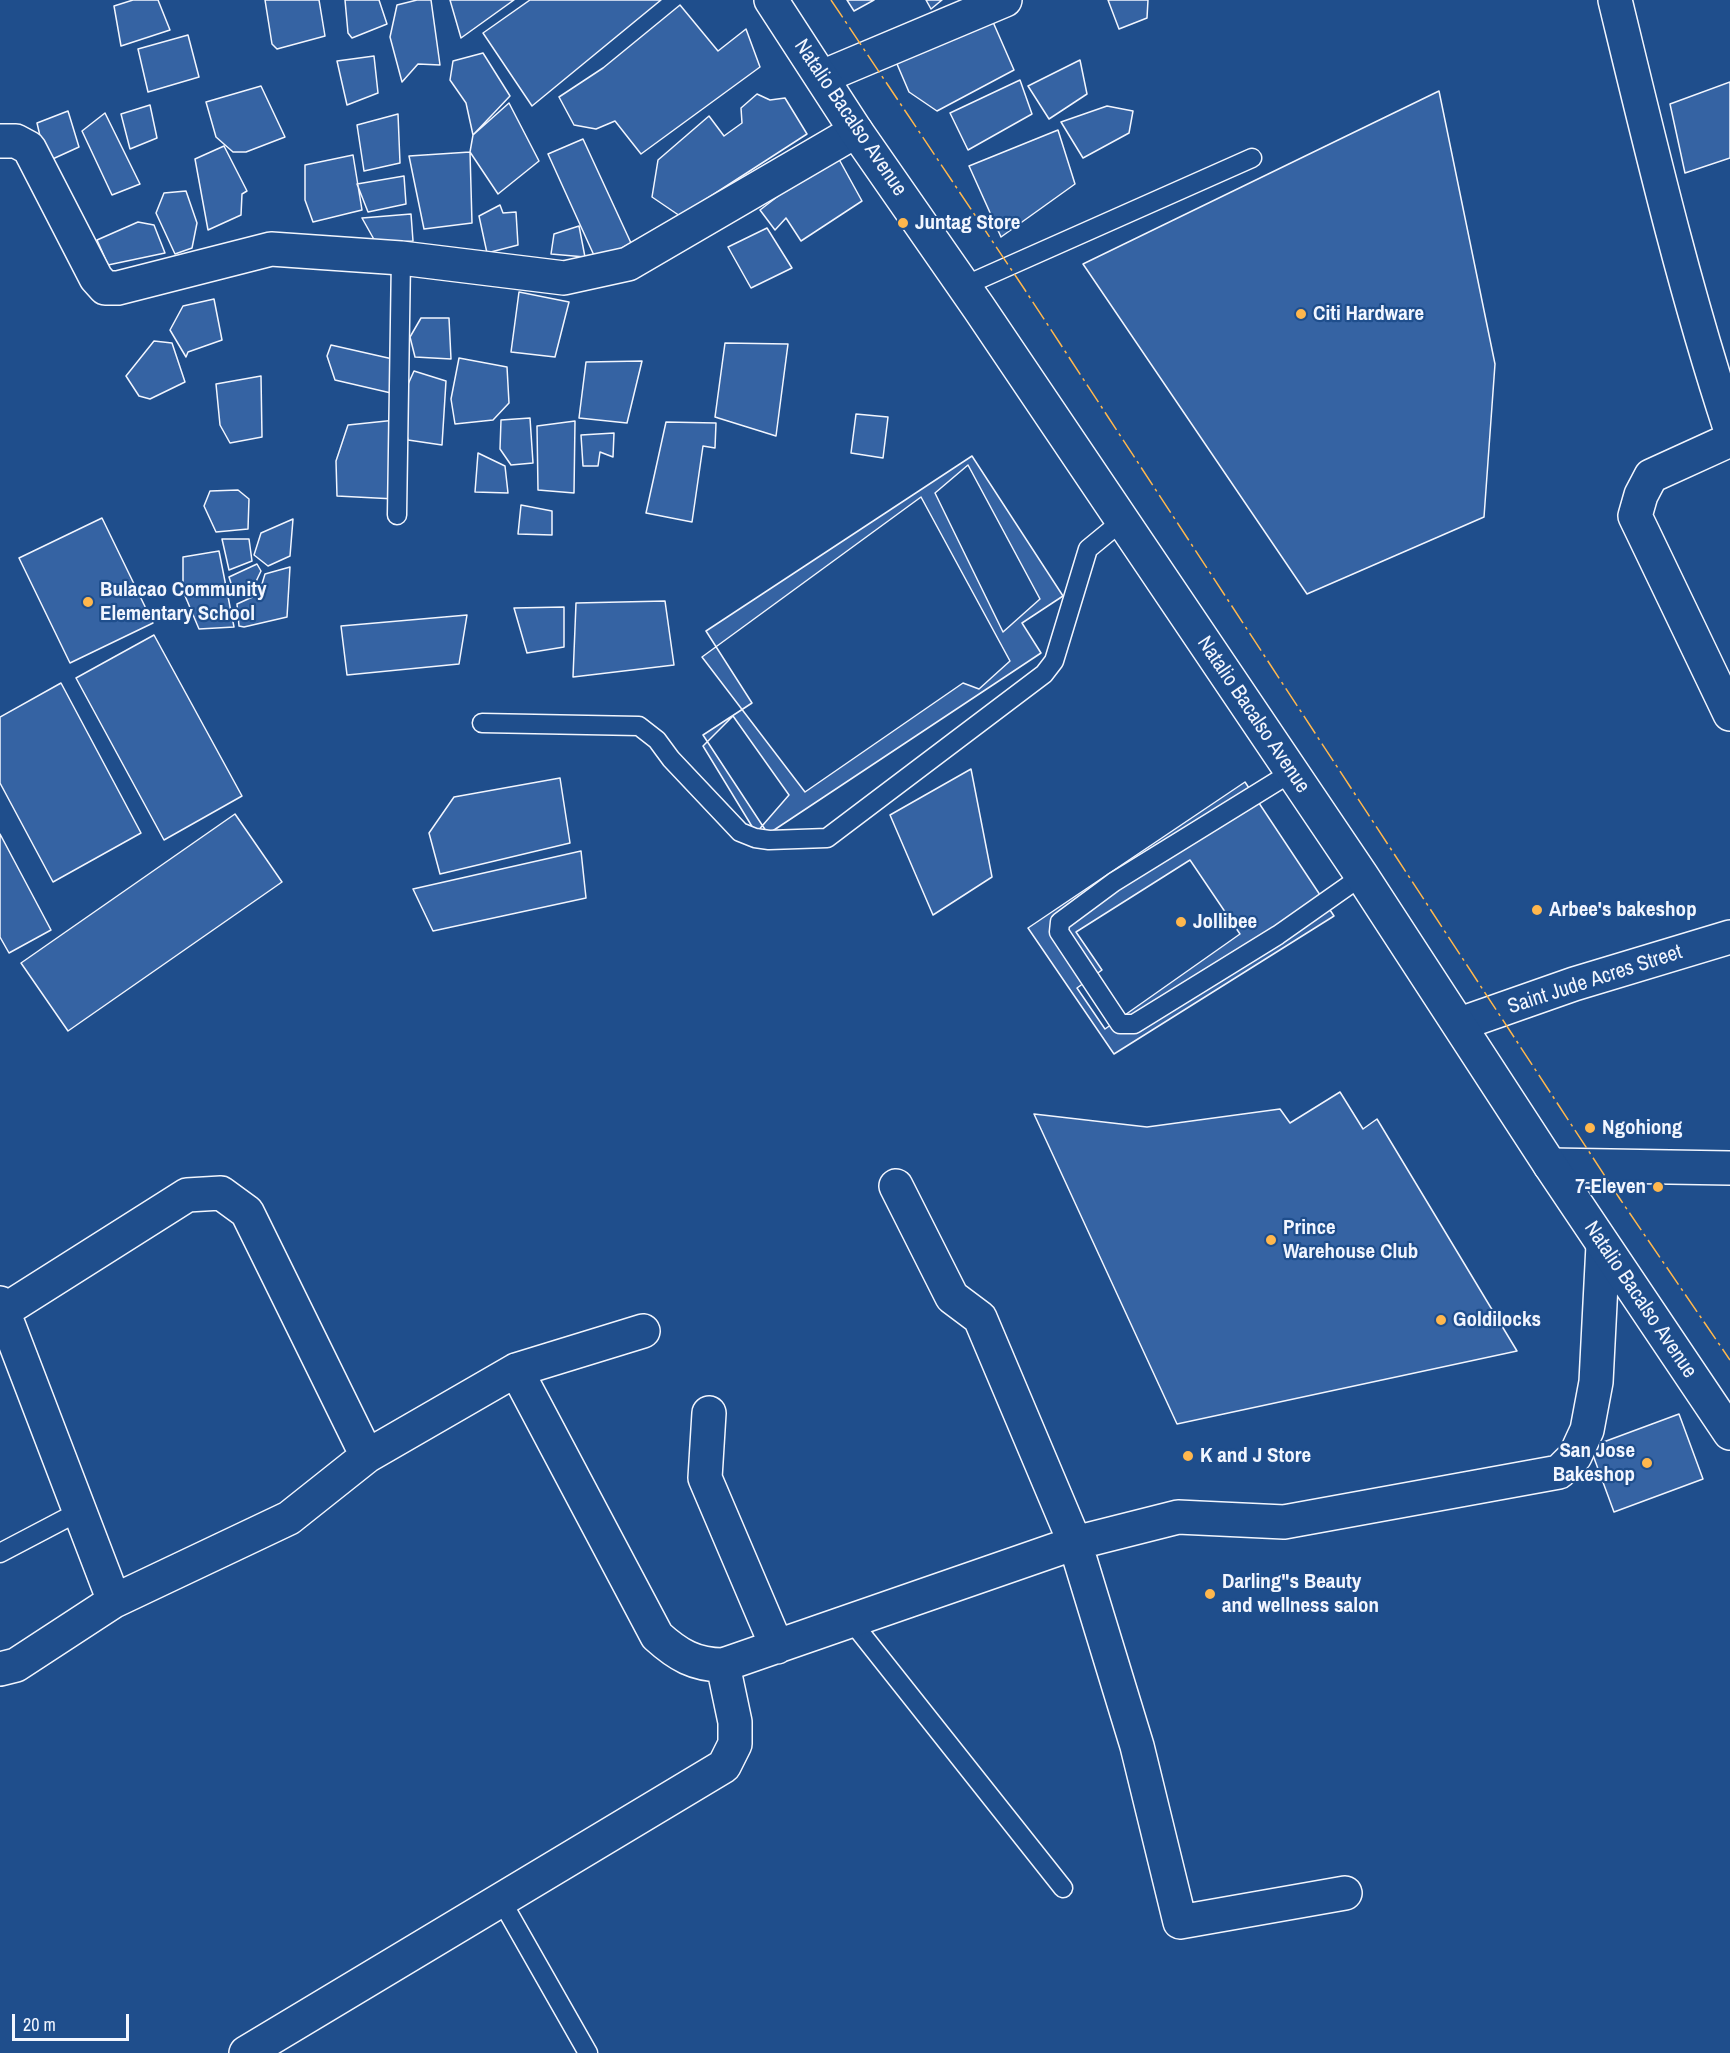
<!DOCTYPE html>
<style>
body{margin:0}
#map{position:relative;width:1730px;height:2053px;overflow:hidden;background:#1f4e8c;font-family:"Archivo Narrow",sans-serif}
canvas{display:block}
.scale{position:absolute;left:12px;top:2014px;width:117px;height:27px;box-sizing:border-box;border:3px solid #f2f6ff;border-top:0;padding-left:8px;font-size:18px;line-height:21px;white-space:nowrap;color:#f2f6ff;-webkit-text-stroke:4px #1f4e8c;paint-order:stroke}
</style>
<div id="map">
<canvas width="1730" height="2053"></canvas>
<div class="scale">20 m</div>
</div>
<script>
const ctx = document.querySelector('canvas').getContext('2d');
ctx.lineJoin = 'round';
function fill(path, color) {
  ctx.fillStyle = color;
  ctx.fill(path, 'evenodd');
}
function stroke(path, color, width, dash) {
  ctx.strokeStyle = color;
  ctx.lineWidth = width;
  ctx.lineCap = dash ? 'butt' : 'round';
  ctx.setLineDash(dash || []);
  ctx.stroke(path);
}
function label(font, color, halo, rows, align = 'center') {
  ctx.font = font + ' "Archivo Narrow",sans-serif';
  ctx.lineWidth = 4.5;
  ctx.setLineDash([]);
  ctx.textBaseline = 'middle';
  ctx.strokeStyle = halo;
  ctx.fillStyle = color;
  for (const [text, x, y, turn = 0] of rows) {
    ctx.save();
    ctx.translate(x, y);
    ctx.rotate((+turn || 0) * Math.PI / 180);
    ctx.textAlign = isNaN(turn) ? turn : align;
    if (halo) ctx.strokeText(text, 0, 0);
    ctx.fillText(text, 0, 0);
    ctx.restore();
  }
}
const building = new Path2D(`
 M133 0H158L170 30 121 46 114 6Z
 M265 0H319L325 36 277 49 272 44Z
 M345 0H379L387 24 352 38 348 33Z
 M417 0H431L440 65 418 64 402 82 390 37 397 5Z
 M450 0H514L461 38Z
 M530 0H661L532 106 483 33Z
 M847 0H874L854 11Z
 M926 0H942L931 9Z
 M1108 0H1148L1147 18 1119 29Z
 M680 5 718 51 746 29 760 67 641 154 615 121 596 129 574 125 559 97 603 68Z
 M993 22 1014 70 937 111 909 92 894 57Z
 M188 35 199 77 148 92 138 49Z
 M483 53 510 96 473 135 466 103 450 80 453 61Z
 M374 56 378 93 347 105 337 61Z
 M1080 60 1087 94 1049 119 1028 86Z
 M1020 80 1032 114 968 150 950 113Z
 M1730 82V158L1685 173 1670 104Z
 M261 86 285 137 246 152H233L216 137 206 102Z
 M1439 91 1495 364 1484 517 1307 594 1083 264Z
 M757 94 770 100 785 98 807 134 680 216 652 197 658 160 709 116 724 136 742 123 741 108Z
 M509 103 539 161 498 194 470 152 473 135Z
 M150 105 157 138 130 149 121 114Z
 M1107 106 1133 111 1129 133 1083 158 1061 122Z
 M68 111 79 147 46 162 37 123Z
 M105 113 140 184 112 195 82 131Z
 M398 114 400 163 364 171 357 125Z
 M1058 130 1075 184 1001 237 969 166Z
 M583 139 631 243 597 262 548 154Z
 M224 146 247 191 242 194 241 215 208 230 195 159Z
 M470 152 472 223 424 229 409 156Z
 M835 152 862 201 801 241 786 218 775 230 760 210Z
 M353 155 362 210 313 222 305 200V165Z
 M404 176 406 204 368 212 357 184Z
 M186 191 197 223 192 248 175 254 156 213 164 193Z
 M500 205 503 213 516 212 518 245 487 253 479 216Z
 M411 214 413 241 376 243 362 218Z
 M138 222 154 225 165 253 108 265 97 240Z
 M579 226 585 257 551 254 554 234Z
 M767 228 792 268 751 288 728 247Z
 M519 292 569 302 555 357 511 352Z
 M214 299 222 340 188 352 186 357 170 330 183 306Z
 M421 318H449L451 359 415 357 410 337Z
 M154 341 172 343 185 382 150 399 139 396 126 376Z
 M725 343 788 344 776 436 715 417Z
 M331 345 397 360 391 393 335 380 327 356Z
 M459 358 507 367 509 403 493 420 455 424 451 399Z
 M642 361 627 423 579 418 586 362Z
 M414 371 446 381 442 445 408 440 400 402Z
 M261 376 262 437 230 443 220 425 216 384Z
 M856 414 888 417 883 458 851 453Z
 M530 418 533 463 511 465 500 449 501 420Z
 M396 420 395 499 337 496 336 461 348 425Z
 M575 421 574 493 538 490 537 426Z
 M666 422 716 423 715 448 703 446 692 522 646 513Z
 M614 433 613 457 600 452 598 466H583L581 435Z
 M478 453 505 466 508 493 475 492Z
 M972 456 1063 596 1022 623 1041 653 768 834 703 735 752 703 706 631Z
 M968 465 1040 599 1003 632 935 493Z
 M238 490 249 499 248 529 216 532 204 506 210 491Z
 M921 497 1010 661 979 689 963 683 805 792 702 657Z
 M521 505 552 511V535L518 534Z
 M102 518 153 623 70 663 19 558Z
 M293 519 290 556 268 566 254 555 261 533Z
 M222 539H249L252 561 229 570Z
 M219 551 234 627 199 629 183 591V557Z
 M257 564 261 571 252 590 235 596 229 577Z
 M290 567 287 617 244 627 239 626 237 604 259 594 265 574Z
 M665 601 674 665 573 677 576 603Z
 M564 607V647L527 653 514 608Z
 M467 615 459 664 347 675 341 626Z
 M154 635 242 796 164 840 76 678Z
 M61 683 141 833 53 882 0 783V717Z
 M733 716 789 795 756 833 703 746Z
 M971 769 992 877 933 915 890 815Z
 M560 778 570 843 440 874 429 833 454 797Z
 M1245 782 1334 916 1114 1054 1028 928Z
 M235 814 282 882 68 1031 21 963Z
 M0 834 51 930 9 953 0 937Z
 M581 851 586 898 433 931 413 889Z
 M1190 860 1240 934 1105 1029 1077 988 1102 970 1076 932Z
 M1340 1092 1363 1129 1377 1119 1517 1351 1177 1424 1034 1114 1147 1127 1280 1109 1290 1123Z
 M1679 1414 1703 1479 1614 1512 1590 1447Z`);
fill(building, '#3563a3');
stroke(building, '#f2f6ff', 1.5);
const service = new Path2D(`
 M964 286 1252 158
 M397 515 401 258
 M482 723 639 726 657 740 671 759 740 832 755 838 769 840 827 838 1044 674 1054 661 1088 549 1122 521
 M1292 772 1114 882 1060 922 1059 932 1120 1024H1134L1278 935 1362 876
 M0 1553 80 1511
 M852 1622 1063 1888
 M501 1900 588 2053`);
const minor = new Path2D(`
 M1615 0C1650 144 1684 288 1730 428
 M822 77 1005 0
 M0 141H16L29 148 96 278 105 288H118L271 249 401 258 564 278 628 264 856 131
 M1730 440 1651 476 1641 495 1635 516 1730 714
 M1550 1165 1730 1168
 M896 1186 952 1297 980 1318 1075 1543 1137 1746 1180 1922 1345 1893
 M0 1303 114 1601
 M2 1312 187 1195 221 1193 247 1212 367 1456
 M516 1370 657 1636C678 1655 695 1665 723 1665L1075 1543 1178 1517 1284 1522 1559 1472 1575 1456 1587 1430 1596 1382 1603 1245
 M709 1413 705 1478 777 1647
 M0 1669 16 1665 114 1601 289 1518 367 1456 516 1370 643 1331
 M246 2053 724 1766 735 1744V1722L723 1665`);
const tertiary = new Path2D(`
 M1460 1024 1574 984 1730 937`);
const primary = new Path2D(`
 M771 0 856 131 979 308 1362 876 1550 1165 1730 1433`);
stroke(service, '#f2f6ff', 21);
stroke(minor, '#f2f6ff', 36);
stroke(tertiary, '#f2f6ff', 36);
stroke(primary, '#f2f6ff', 36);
stroke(service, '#1f4e8c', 18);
stroke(minor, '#1f4e8c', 33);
stroke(tertiary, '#1f4e8c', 33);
stroke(primary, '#1f4e8c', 33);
stroke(new Path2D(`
 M831 0 1023 287 1620 1199 1730 1360`), '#ffb74d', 1.5, [21, 4.5, 3, 4.5]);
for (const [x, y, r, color] of [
 [903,223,6,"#ffb74d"],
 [1301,314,6,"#ffb74d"],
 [88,602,6,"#ffb74d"],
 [1537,910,6,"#ffb74d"],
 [1181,922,6,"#ffb74d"],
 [1590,1128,6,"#ffb74d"],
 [1658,1187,6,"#ffb74d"],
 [1271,1240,6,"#ffb74d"],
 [1441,1320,6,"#ffb74d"],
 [1188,1456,6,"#ffb74d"],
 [1647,1463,6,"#ffb74d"],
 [1210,1594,6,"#ffb74d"]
]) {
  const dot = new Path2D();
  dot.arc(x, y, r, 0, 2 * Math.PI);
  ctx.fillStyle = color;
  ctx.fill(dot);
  stroke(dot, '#1f4e8c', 2);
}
label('21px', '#f2f6ff', '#1f4e8c', [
 ["Natalio Bacalso Avenue",850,118,56],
 ["Natalio Bacalso Avenue",1253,715,56],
 ["Saint Jude Acres Street",1595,980,-18],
 ["Natalio Bacalso Avenue",1640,1300,56]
]);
label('bold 21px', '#f2f6ff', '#1f4e8c', [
 ["Juntag Store",915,223],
 ["Citi Hardware",1313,314],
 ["Bulacao Community",100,590],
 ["Elementary School",100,614],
 ["Arbee's bakeshop",1549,910],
 ["Jollibee",1193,922],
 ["Ngohiong",1602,1128],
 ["7-Eleven",1646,1187,"right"],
 ["Prince",1283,1228],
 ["Warehouse Club",1283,1252],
 ["Goldilocks",1453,1320],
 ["San Jose",1635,1451,"right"],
 ["Bakeshop",1635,1475,"right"],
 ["K and J Store",1200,1456],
 ["Darling\"s Beauty",1222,1582],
 ["and wellness salon",1222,1606]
], 'left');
</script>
